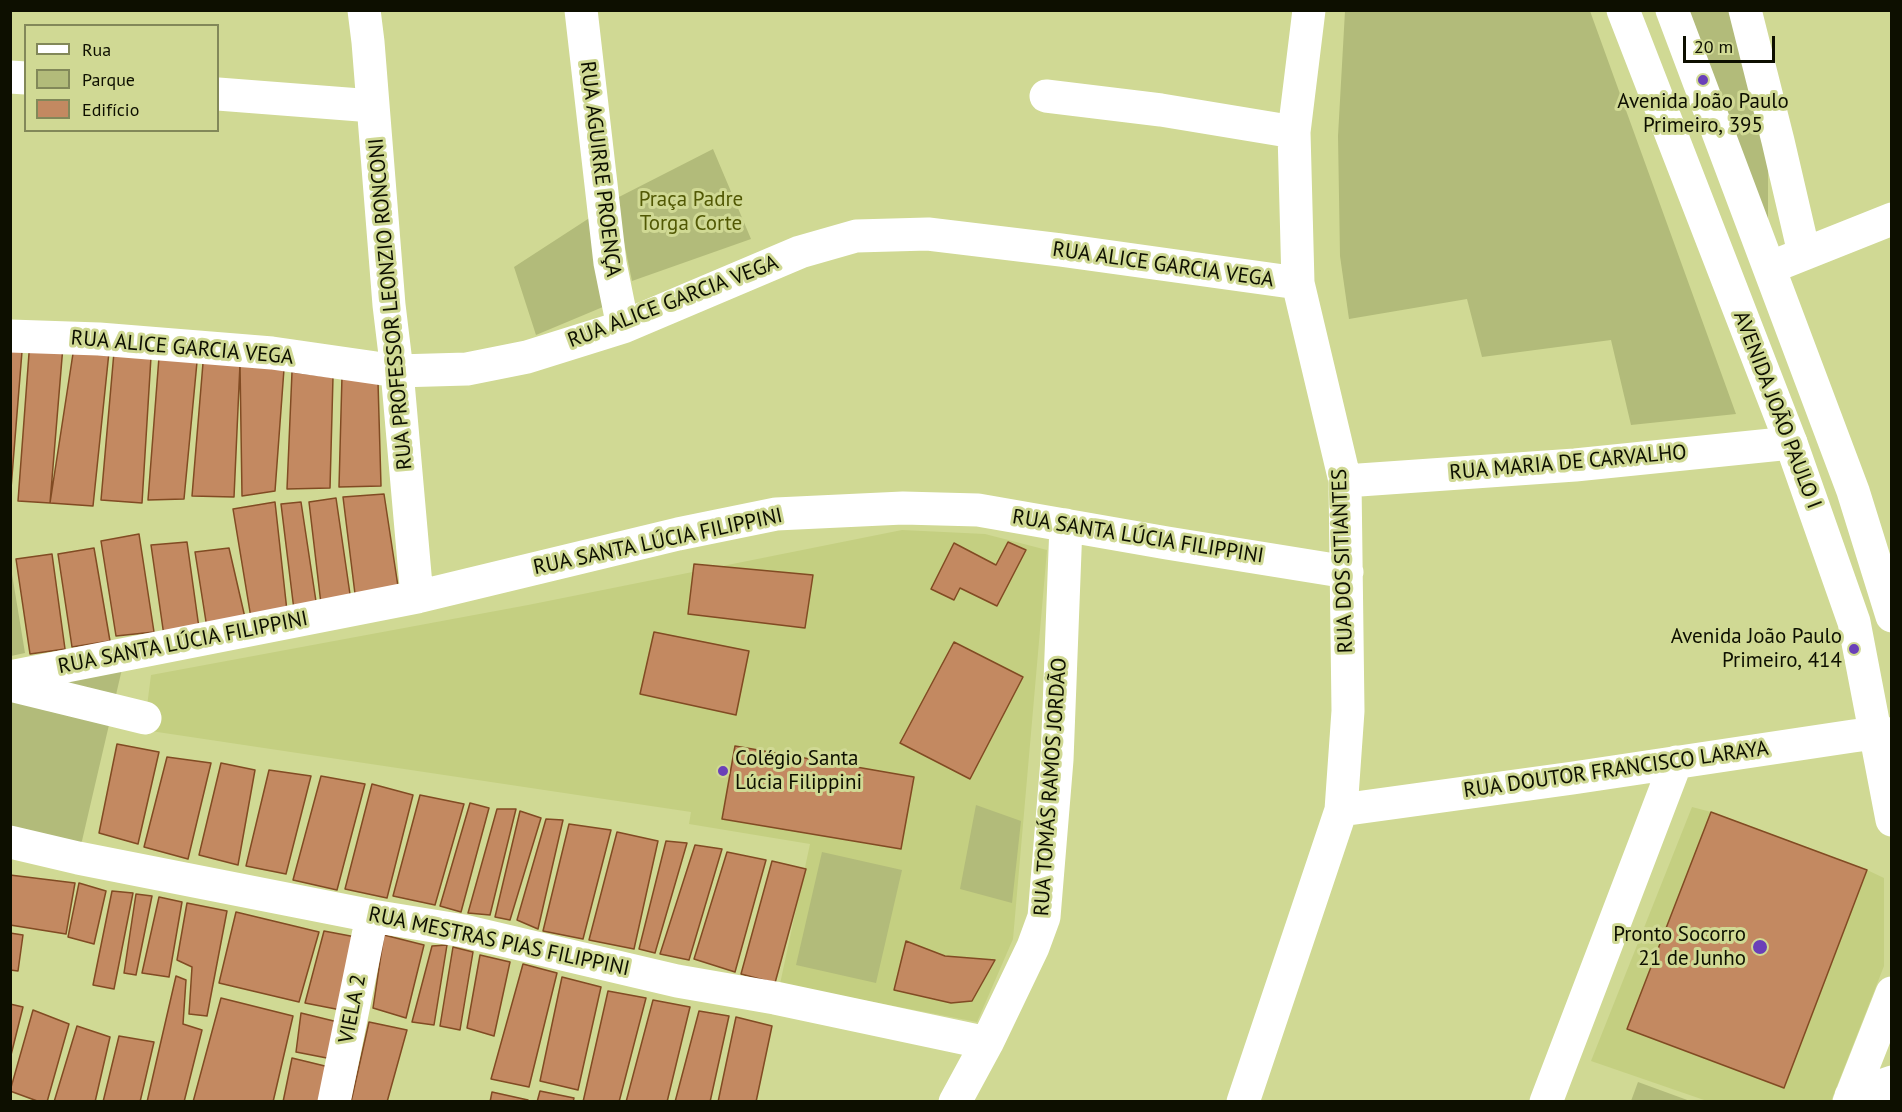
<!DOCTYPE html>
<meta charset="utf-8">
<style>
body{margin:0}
#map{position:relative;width:1902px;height:1112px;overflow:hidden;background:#d0d994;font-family:"PT Sans",sans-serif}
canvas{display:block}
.frame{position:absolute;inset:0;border:12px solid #0d0f00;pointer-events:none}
.legend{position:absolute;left:24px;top:24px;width:195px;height:108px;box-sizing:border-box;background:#d0d994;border:2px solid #828859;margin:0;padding:8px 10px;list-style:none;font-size:18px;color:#0d0f00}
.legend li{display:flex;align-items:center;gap:12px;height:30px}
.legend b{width:30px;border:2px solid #828859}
.scale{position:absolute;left:1683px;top:36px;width:92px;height:27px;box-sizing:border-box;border:3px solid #0d0f00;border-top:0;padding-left:8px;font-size:18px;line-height:21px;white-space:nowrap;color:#0d0f00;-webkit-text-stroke:4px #d0d994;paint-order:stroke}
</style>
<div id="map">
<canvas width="1902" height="1112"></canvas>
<div class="frame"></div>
<ul class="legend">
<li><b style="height:8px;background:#fff"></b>Rua</li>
<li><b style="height:16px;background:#b2bb7a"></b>Parque</li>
<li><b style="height:16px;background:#c38961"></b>Edifício</li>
</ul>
<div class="scale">20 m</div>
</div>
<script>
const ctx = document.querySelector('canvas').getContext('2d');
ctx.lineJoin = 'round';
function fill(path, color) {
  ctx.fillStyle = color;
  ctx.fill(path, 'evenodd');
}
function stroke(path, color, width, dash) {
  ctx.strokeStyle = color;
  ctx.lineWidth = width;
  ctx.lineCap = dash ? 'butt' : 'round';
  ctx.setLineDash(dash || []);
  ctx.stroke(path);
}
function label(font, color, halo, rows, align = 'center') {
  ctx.font = font + ' "PT Sans",sans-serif';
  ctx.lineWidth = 6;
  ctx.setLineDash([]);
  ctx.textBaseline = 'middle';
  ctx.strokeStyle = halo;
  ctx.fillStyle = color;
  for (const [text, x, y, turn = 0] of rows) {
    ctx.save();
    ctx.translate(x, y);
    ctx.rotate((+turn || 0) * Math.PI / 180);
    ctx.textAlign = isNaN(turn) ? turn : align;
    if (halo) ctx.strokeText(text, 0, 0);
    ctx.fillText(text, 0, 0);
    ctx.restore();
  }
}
fill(new Path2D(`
 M902 530 985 534 1047 550 1013 939 977 1022 780 984 810 844 689 824 691 812 144 730 151 675 528 605Z
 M1692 807 1711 812 1867 870 1884 878V966L1831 1101H1707L1591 1061Z`), '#c4cf81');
fill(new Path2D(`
 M1345 11H1590L1736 414 1631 425 1611 340 1482 357 1467 299 1349 319 1340 256 1338 136Z
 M1672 11H1734L1768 161V269Z
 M713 149 751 239 632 281 615 199Z
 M591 217 610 304 536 335 514 267Z
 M10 562 25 653 11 656H10Z
 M122 669 78 858 11 841V687Z
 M976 805 1021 821 1012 903 960 889Z
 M822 852 902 870 876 983 796 965Z
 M1638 1082 1690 1101H1631Z`), '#b2bb7a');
const building = new Path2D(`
 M10 338 23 339 10 501Z
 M30 340 63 346 50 503 18 501Z
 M74 347 109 352 93 506 50 503Z
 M114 352 151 357 142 503 101 500Z
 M159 357 197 362 184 499 148 500Z
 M203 363 240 364 234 497 192 496Z
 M240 364 284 369 275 491 242 496Z
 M292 372 333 377 330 488 287 489Z
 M342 376 378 382 381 486 339 487Z
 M384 494 399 593 356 602 343 497Z
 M336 498 351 601 321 604 309 502Z
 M275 502 287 611 251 618 233 509Z
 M301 502 317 608 294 610 281 504Z
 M139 534 154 632 116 636 101 541Z
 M187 542 199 628 164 636 151 545Z
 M1008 542 1026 550 997 606 960 588 954 600 931 589 954 543 996 565Z
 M94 548 110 641 72 647 58 554Z
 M229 548 246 622 207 628 195 552Z
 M52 554 65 649 30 654 16 559Z
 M694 564 813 575 805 628 688 614Z
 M654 632 749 651 736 715 640 694Z
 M954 642 1023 677 970 779 900 743Z
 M117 744 159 752 138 844 99 833Z
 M735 746 914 777 901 849 722 819Z
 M167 757 211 763 188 859 144 847Z
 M221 763 255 770 238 865 199 855Z
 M269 770 311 776 286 874 246 866Z
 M321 776 365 784 337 890 293 880Z
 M372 784 413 795 387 898 345 889Z
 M420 795 464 804 435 905 393 896Z
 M470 803 489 808 461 912 440 906Z
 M497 809H516L490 915 468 913Z
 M520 811 541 818 510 920 495 917Z
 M1711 812 1867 870 1784 1088 1627 1029Z
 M546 819 563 820 538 929 517 920Z
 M569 824 611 830 583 939 543 931Z
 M617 832 658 841 634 949 589 940Z
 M666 841 687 843 655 953 639 949Z
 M695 845 722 849 689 960 660 954Z
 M727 852 766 860 735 972 694 959Z
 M772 861 806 869 775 983 741 974Z
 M10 875 75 883 66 934 10 925Z
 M79 883 106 891 94 944 68 937Z
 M112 891 133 893 114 989 93 985Z
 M136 894 152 896 136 975 124 973Z
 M159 897 182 902 169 977 142 973Z
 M187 903 227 911 207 1016 189 1014 192 967 177 960Z
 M236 912 319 932 299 1002 219 983Z
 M324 931 361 938 346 1011 305 1003Z
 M10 933 23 935 18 971 10 970Z
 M384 935 424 945 406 1018 373 1008Z
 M906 941 945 956 995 960 972 1001 951 1003 894 990Z
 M447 945 434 1025 412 1022 432 946Z
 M453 947 473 952 460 1030 440 1026Z
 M480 955 510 962 494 1036 467 1028Z
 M523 964 557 973 529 1087 491 1079Z
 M176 976 186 980 183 1024 202 1030 184 1102H147Z
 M562 977 601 987 578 1090 540 1081Z
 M608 991 646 998 619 1102H583Z
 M221 998 293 1016 273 1102H193Z
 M653 1000 690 1007 667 1102H626Z
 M10 1004 23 1007 10 1059Z
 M33 1010 69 1024 47 1102H40L10 1091Z
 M699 1011 729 1016 710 1102H675Z
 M301 1013 342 1023 332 1059 296 1052Z
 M736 1017 772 1026 756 1102H718Z
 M369 1022 407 1030 387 1102H351Z
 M77 1026 110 1037 95 1102H54Z
 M119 1036 154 1042 140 1102H103Z
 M292 1058 329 1067 324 1102H283Z
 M540 1091 574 1098 573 1102H537Z
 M492 1092 528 1100 527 1102H490Z`);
fill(building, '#c38961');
stroke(building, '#814b23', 1.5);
stroke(new Path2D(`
 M364 10 368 42 389 305 397 371 417 597
 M581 10 610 263 623 327
 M1745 10 1778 141 1804 253
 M10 77 26 78
 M218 94 373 106
 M1046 96 1161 110 1294 132
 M1784 262 1892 219
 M10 336 99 339 272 353 397 371 467 369 527 357 623 327 800 252 856 236 928 234 1061 250 1298 283
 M1345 481 1575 465 1791 443
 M10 677 417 597 678 534 776 514 903 508 978 510 1167 543 1347 572
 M10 685 145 718
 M1341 810 1573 778 1853 736 1876 733 1892 734
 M10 842 78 858 372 916 464 931 677 981 775 998 987 1043
 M1851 1096 1892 1082
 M334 1102 372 916
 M955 1102 987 1043 1033 947 1044 917 1057 760 1066 525
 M1243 1102 1341 810 1348 711 1345 481 1298 283 1294 132 1309 10
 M1546 1102 1676 762
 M1849 1102 1892 993`), '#fff', 33);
stroke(new Path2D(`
 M1623 10 1791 443 1854 622 1892 820
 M1672 10 1853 491 1892 616`), '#fff', 33);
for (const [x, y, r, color] of [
 [1703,80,6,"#6a40b8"],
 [1854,649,6,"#6a40b8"],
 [723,771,6,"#6a40b8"],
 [1760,947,8,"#6a40b8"]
]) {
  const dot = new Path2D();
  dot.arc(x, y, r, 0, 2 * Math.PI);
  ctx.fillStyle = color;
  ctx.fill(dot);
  stroke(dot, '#d0d994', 2);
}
label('21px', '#0d0f00', '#d0d994', [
 ["Avenida João Paulo",1703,102,"center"],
 ["Primeiro, 395",1703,126,"center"],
 ["Avenida João Paulo",1842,637],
 ["Primeiro, 414",1842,661],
 ["Colégio Santa",735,759,"left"],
 ["Lúcia Filippini",735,783,"left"],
 ["Pronto Socorro",1746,935],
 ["21 de Junho",1746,959]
], 'right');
label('21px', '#0d0f00', '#d0d994', [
 ["RUA AGUIRRE PROENÇA",600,169,83],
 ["RUA ALICE GARCIA VEGA",1163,265,8],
 ["RUA ALICE GARCIA VEGA",673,302,-21],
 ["RUA PROFESSOR LEONZIO RONCONI",391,304,-95],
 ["RUA ALICE GARCIA VEGA",182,348,5],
 ["AVENIDA JOÃO PAULO I",1777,410,69],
 ["RUA MARIA DE CARVALHO",1568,463,-5],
 ["RUA SANTA LÚCIA FILIPPINI",1138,537,9],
 ["RUA SANTA LÚCIA FILIPPINI",658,542,-12],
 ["RUA DOS SITIANTES",1343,561,-92],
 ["RUA SANTA LÚCIA FILIPPINI",183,643,-11],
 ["RUA DOUTOR FRANCISCO LARAYA",1616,770,-8],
 ["RUA TOMÁS RAMOS JORDÃO",1051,787,-86],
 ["RUA MESTRAS PIAS FILIPPINI",499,942,12],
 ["VIELA 2",353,1009,-79]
]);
label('21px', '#515804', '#d0d994', [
 ["Praça Padre",691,200],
 ["Torga Corte",691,224]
]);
</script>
